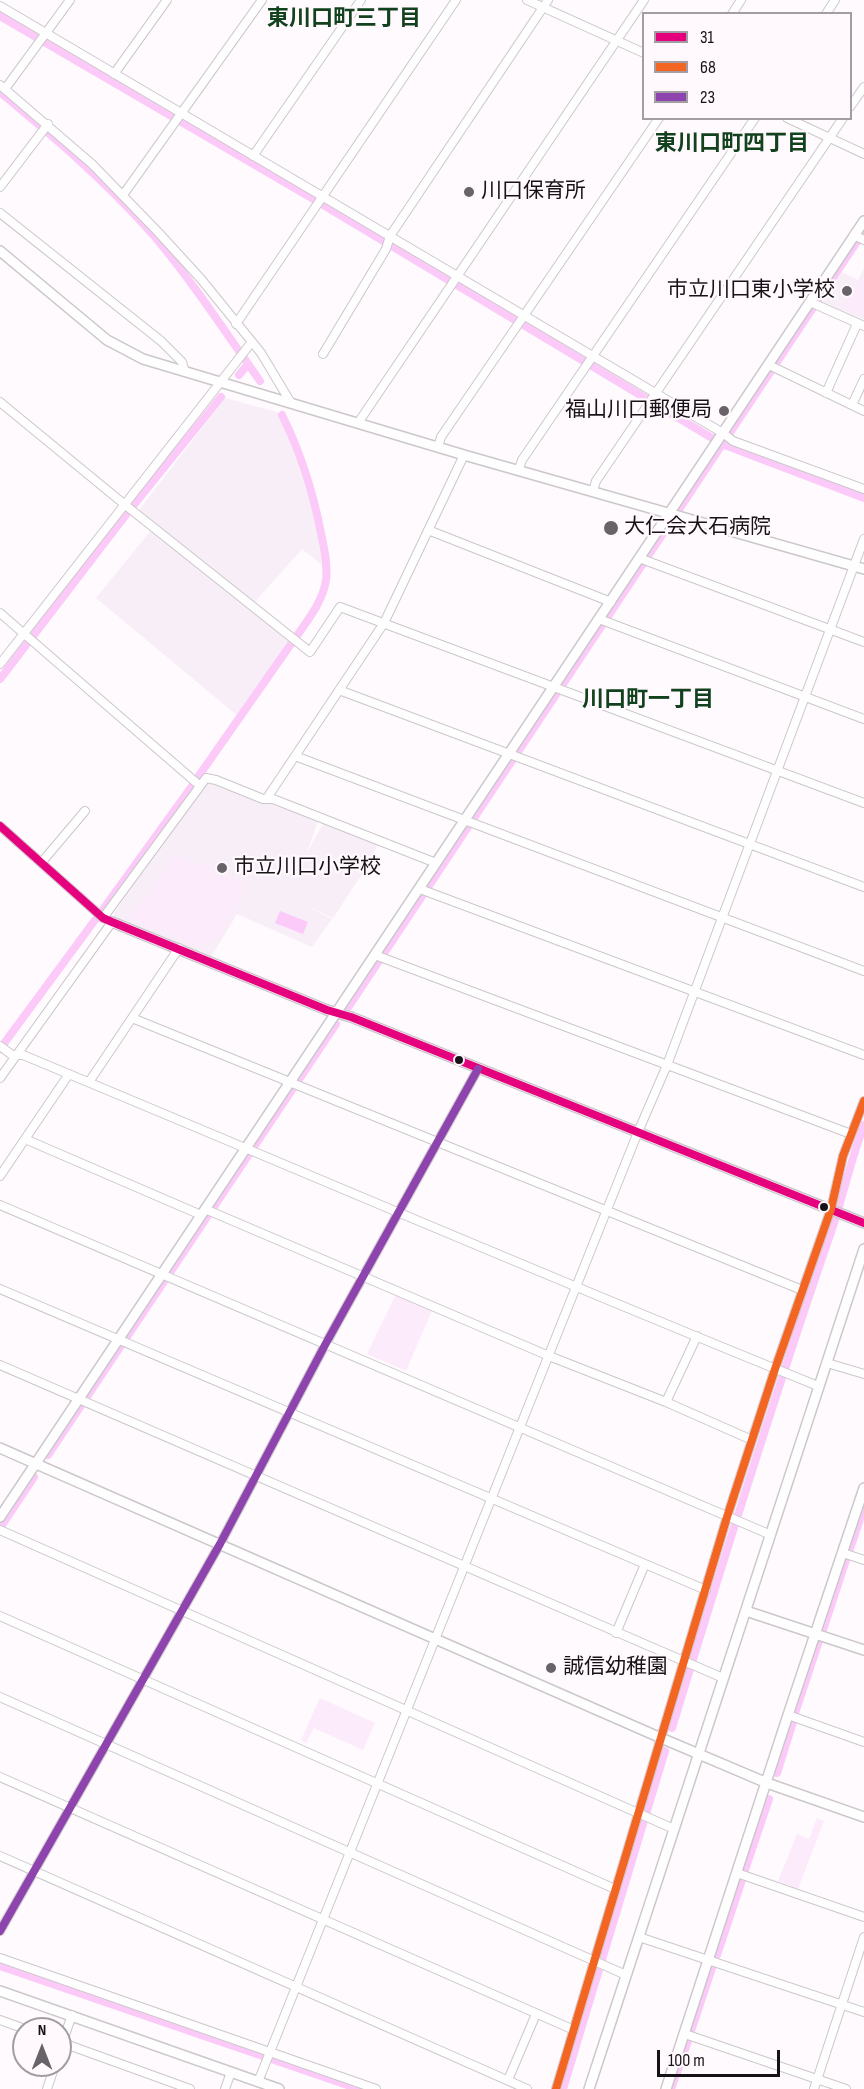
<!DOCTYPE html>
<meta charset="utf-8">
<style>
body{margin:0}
#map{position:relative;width:864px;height:2089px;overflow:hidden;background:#fefafd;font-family:"Sofia Sans Condensed",sans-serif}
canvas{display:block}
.legend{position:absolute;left:642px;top:12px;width:210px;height:108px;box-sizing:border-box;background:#fff9fe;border:2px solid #a29da2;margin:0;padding:8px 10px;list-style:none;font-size:18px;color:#171217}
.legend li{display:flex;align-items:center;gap:12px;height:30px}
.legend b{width:30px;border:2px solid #a29da2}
.north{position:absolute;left:12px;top:2017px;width:60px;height:60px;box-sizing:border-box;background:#fff9fe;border:2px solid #a29da2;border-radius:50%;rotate:0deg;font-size:16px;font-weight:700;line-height:24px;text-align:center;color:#171217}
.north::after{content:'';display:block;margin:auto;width:21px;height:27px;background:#686368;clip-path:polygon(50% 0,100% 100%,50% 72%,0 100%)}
.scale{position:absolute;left:657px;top:2050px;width:123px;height:27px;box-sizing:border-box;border:3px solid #171217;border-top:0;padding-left:8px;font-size:18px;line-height:21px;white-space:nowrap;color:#171217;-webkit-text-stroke:4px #fff9fe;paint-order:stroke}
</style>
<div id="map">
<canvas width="864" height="2089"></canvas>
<ul class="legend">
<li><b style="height:8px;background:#e5007d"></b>31</li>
<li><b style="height:8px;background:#f26522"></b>68</li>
<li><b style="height:8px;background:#8e44ad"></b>23</li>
</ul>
<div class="north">N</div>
<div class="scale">100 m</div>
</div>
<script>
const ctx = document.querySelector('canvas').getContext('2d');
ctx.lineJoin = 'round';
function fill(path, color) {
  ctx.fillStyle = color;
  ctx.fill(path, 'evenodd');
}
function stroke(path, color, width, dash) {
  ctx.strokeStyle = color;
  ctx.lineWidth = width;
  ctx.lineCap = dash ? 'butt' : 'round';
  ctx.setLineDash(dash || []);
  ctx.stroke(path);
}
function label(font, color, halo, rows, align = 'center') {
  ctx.font = font + ' "Sofia Sans Condensed","Noto Sans JP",sans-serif';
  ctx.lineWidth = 4.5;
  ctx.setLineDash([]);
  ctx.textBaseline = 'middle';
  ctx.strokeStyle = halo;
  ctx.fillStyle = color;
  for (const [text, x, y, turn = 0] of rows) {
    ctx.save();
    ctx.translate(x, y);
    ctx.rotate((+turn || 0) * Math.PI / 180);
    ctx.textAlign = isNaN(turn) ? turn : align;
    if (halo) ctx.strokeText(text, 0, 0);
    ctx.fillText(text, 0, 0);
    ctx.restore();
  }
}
fill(new Path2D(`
 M864 268V320L822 302 842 272 858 280Z
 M225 398 277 412 291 442 301 468 315 516 322 565 302 549 254 603 293 635 238 716 96 598 156 524 139 510Z
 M207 782H215L267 803 318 820 307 853 324 822 378 843 370 862 333 918 301 903 332 919 312 947 237 914 211 957 114 917V913Z`), '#f8eef7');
fill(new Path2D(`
 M864 277V316L841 307 855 282 861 284Z
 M171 852 246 884 235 914 216 942 206 939 203 946 192 945 128 918 166 868Z
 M398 1290 434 1306 406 1371 367 1354Z
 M320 1698 375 1723 363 1750 314 1728 306 1743 301 1740Z
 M817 1818 824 1821 798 1889 778 1881 797 1834 809 1839Z`), '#fcecfb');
fill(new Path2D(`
 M280 911 308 922 303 934 275 923Z`), '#fccaf8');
stroke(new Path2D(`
 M0 16 310 197 722 444 864 498
 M0 92C54 137 108 183 154 236 193 282 225 332 260 381
 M239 375 248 364
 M282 415C301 453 313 492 321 533 324 548 328 565 326 580 323 601 308 620 296 637
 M0 679 128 512 221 397
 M198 777 291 644
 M104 908 192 786
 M349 1006 864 231
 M0 1049 95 920
 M48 1455 336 1024
 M0 1528 34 1477
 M850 1549 864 1507
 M823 1630 846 1560
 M795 1713 819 1641
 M672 1728C722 1564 773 1400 829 1238 842 1201 850 1162 864 1125
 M777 1773 793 1722
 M745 1870 769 1799
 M717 1955 742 1880
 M0 1966 359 2089
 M691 2031 712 1968
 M563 2089 665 1751
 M671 2089 688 2041`), '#fccaf8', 8);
const minor = new Path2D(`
 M527 0 644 53
 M0 6 723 433 733 441 864 489
 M732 14 741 0
 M826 14 835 0
 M114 74 167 0
 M0 85 92 164 158 232 201 279 261 353 291 403
 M5 89 70 0
 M850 107 864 87
 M787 118 864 154
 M253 156 361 0
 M0 187 48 124
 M123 195 262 0
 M0 213 161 341 182 362 185 372
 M854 235 864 240
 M810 302 864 326
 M236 324 456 0
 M323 354 386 249 390 236 548 0
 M769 365 864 411
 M826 393 857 324
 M0 402 124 504 310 652 340 607 864 803
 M852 405 864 379
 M358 423 644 0
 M438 447 441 437 659 118
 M519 469 522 460 755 118
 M593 491 596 481 843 118
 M428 530 611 602
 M639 558 864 642
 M0 613 199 785
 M599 619 864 719
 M0 664 251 343
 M339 690 864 887
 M295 756 864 971
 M267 798 384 623 464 455
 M0 826 103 918 112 922 0 1078
 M41 863 85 811
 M420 889 864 1055
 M103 918 206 778 216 780 263 799H273L436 863
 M375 955 851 1134
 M132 1018 802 1290
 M0 1046 12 1055H23C288 1165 552 1279 818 1386
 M89 1082 179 948
 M25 1139 201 1215
 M0 1176 69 1074
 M0 1205 771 1535
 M205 1209 549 1356 666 1402 752 1440
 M0 1289 706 1590
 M827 1363 864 1374
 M0 1365 723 1678
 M666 1402 697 1336
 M0 1530 674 1829
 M843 1553 864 1560
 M0 1616 615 1889
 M616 1633 645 1564
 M0 1697 626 1975
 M788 1715 864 1742
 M0 1777 574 2030
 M0 1856 527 2089
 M737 1873 864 1917
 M0 1931 220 1544 325 1345 478 1069
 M639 1937 864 2012
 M0 1958 376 2089
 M0 2020 25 2029
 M685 2034 846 2089
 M60 2042 190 2089
 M60 2049 72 2015
 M508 2080 536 2014
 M258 2082 638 1132 667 1065 864 539
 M47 2089 55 2065
 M225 2089 231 2072
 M556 2089 727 1517 775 1369 831 1209 843 1156 864 1101
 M814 2089 864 1937`);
const tertiary = new Path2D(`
 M0 251 107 340 143 359 464 455 864 569
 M112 922 327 1010 351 1017 864 1223
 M0 1448 661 1738 767 1783 864 1817
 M0 1517 864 221
 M746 1611 864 1650
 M0 1991 279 2089
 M589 2089 864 1249
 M666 2089 788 1715 864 1488`);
stroke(minor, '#cbc7ca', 10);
stroke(tertiary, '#cbc7ca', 12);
stroke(minor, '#fffeff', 8);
stroke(tertiary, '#fffeff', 9);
stroke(new Path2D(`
 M0 826 103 918 112 922 327 1010 351 1017 864 1223`), '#e5007d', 8);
stroke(new Path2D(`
 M556 2089 727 1517 775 1369 831 1209 843 1156 864 1101`), '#f26522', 8);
stroke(new Path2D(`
 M0 1931 220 1544 325 1345 478 1069`), '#8e44ad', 8);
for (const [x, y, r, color] of [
 [469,192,6,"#686368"],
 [847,291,6,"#686368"],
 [724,411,6,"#686368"],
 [611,528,8,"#686368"],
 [222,868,6,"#686368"],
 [459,1060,5,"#171217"],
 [824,1207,5,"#171217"],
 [551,1668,6,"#686368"]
]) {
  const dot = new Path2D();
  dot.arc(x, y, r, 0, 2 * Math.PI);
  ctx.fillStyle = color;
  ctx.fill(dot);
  stroke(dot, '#fff9fe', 2);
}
label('21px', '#171217', '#fff9fe', [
 ["川口保育所",481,192],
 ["市立川口東小学校",835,291,"right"],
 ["福山川口郵便局",712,411,"right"],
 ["大仁会大石病院",624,528],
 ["市立川口小学校",234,868],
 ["誠信幼稚園",563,1668]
], 'left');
label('bold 22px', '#11411d', '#fff9fe', [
 ["東川口町三丁目",344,19],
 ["東川口町四丁目",732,144],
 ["川口町一丁目",648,700]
]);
</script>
